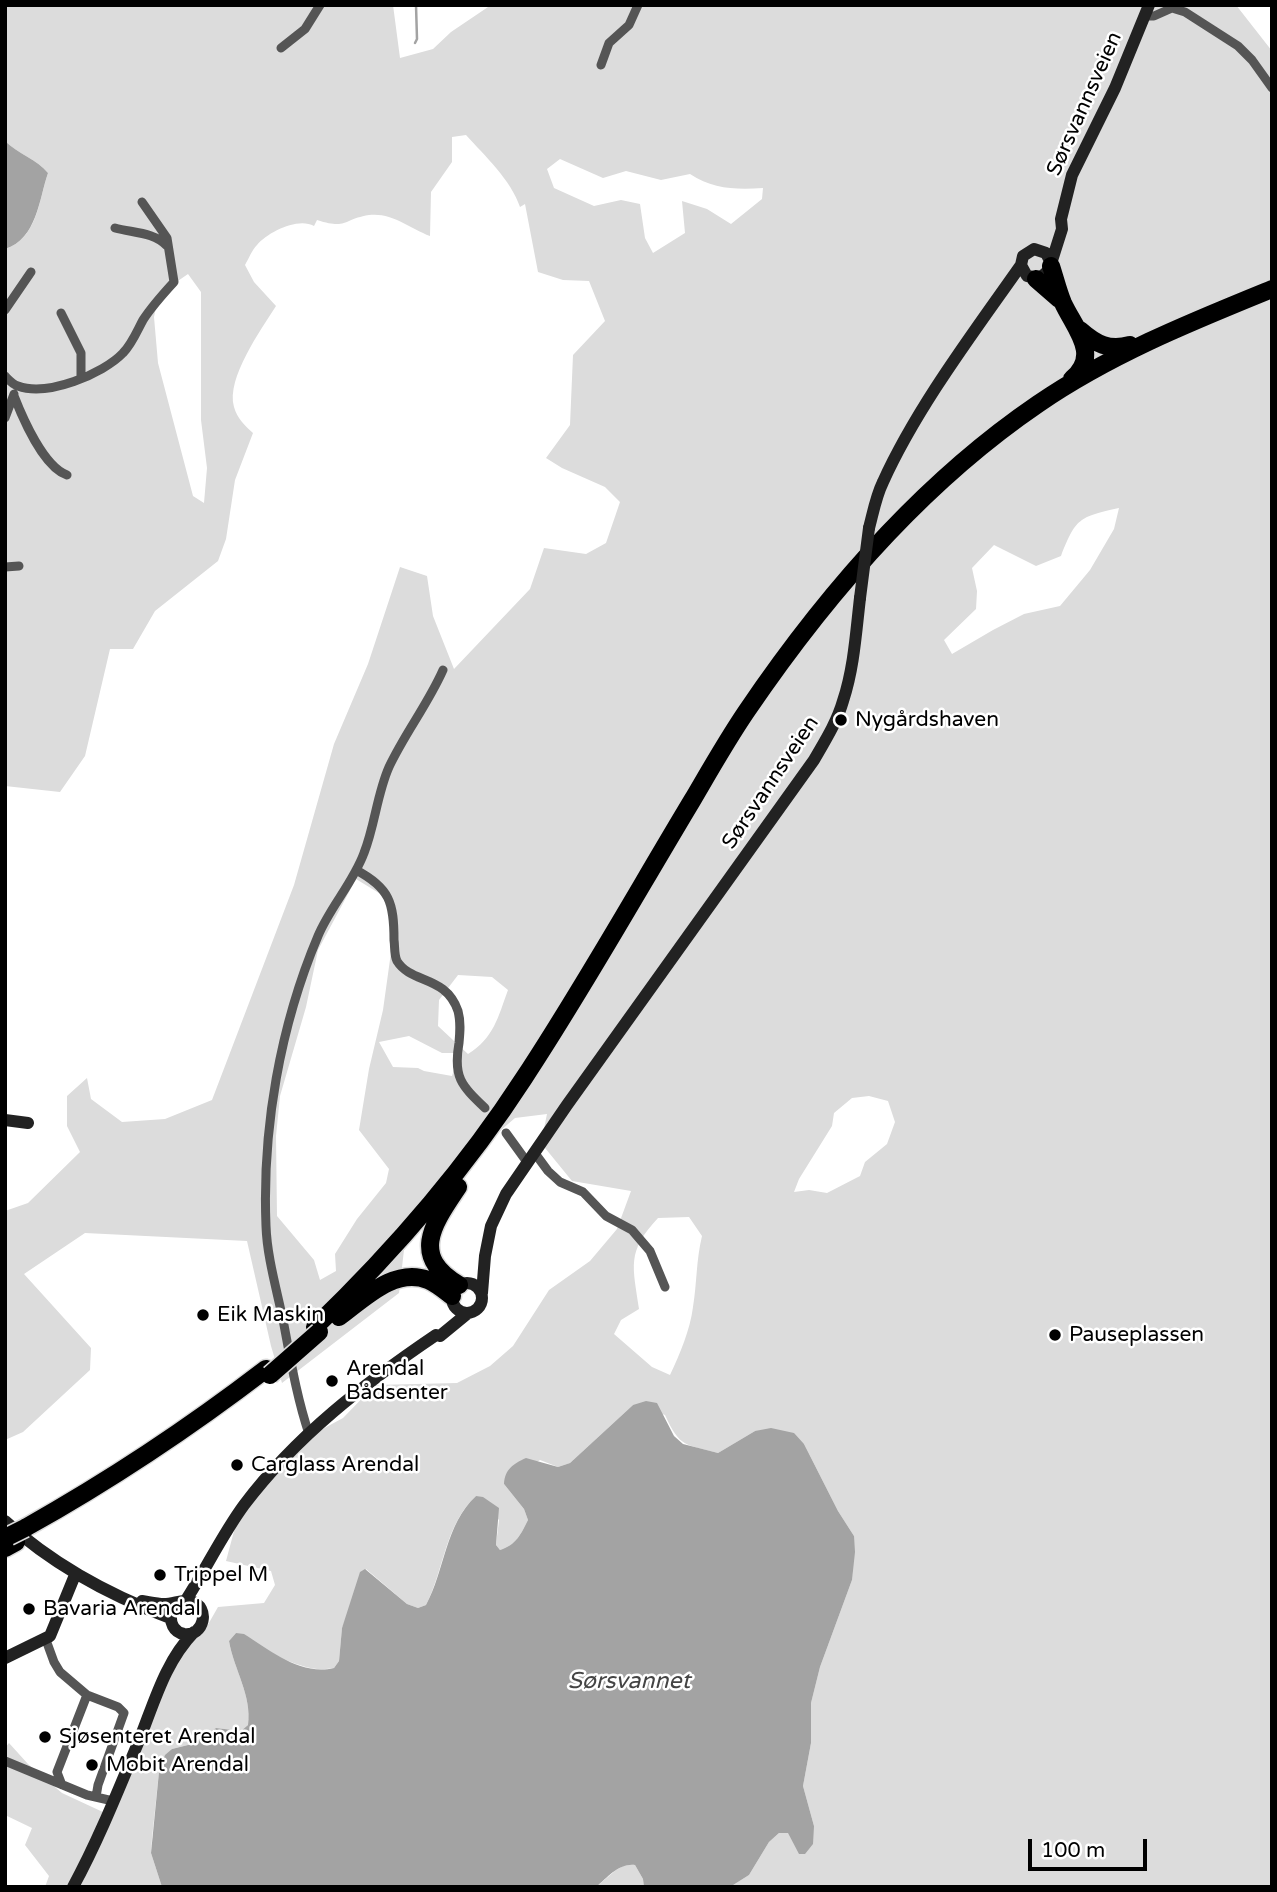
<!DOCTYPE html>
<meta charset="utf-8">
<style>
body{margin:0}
#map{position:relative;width:1277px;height:1892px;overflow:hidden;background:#fff;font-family:"Varela Round",sans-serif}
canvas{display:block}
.frame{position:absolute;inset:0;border:7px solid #000;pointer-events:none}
.scale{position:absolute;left:1028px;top:1839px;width:119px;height:32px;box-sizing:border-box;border:4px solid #000;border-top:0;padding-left:9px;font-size:21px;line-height:24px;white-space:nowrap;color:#000;-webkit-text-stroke:5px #fff;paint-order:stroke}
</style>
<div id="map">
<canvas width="1277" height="1892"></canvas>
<div class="frame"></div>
<div class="scale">100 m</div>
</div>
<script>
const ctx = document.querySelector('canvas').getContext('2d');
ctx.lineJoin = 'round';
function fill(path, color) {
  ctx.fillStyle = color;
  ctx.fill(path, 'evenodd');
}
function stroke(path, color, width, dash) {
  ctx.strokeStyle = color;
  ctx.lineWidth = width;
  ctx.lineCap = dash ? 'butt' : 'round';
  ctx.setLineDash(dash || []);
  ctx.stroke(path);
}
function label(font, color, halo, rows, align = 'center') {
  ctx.font = font + ' "Varela Round",sans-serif';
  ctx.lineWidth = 5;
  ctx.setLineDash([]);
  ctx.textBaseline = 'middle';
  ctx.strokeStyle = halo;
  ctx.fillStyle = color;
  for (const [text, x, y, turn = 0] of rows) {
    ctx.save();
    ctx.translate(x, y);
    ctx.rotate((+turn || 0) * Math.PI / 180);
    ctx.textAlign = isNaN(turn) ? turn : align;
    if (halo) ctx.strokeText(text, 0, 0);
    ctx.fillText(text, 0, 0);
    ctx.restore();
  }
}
fill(new Path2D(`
 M5 5H393L400 58 433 49 451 32 491 5H1236L1272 51V1887H730L749 1875 769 1842 779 1833 814 1826 803 1786 811 1743V1703L820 1667 852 1580 854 1536 838 1511 804 1444 755 1431 718 1453C685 1444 680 1448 665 1415L633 1405 570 1463 558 1467 540 1460 504 1484 524 1509 528 1520C521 1534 516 1545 500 1550L496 1545 499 1520 476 1496C445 1524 444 1570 426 1605L418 1608 407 1604 366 1569 342 1628 339 1661 334 1668C301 1675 265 1648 236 1633L229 1641C234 1670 252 1695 248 1725L241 1731 216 1728 192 1744 172 1749 159 1772 152 1838 151 1853 162 1887H45L49 1876 25 1845 32 1828 5 1815V1748L9 1743 28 1764 62 1793 105 1813 174 1663 206 1628 218 1607 264 1603 275 1585 271 1571 226 1561 237 1520 295 1444 343 1418 375 1385 457 1383 490 1366 513 1346 549 1290 590 1261 617 1229 631 1191 572 1181 541 1143 547 1114 515 1118 487 1142 463 1181 404 1250 399 1293 282 1383 271 1346 247 1241 85 1233 24 1274 91 1348 90 1370 23 1432 5 1440V1211L28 1203 80 1152 67 1126V1096L87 1078 91 1099 122 1122 165 1119 212 1100 294 885 334 744 368 664 400 567 427 576 433 616 454 669 530 589 544 548 586 554 606 543 620 502 605 487 562 468 546 458 570 425 573 355 605 321 589 281 563 280 538 272 525 204 520 207C511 180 485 156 466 135L452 137V162L431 192 430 236C410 228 391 212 369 215 343 219 348 230 317 220L314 226C298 217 268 232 257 245 252 250 249 258 245 265L254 282 276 306C261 330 226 378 234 407 237 418 245 426 253 433L235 480 226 539 218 561 155 611 133 649H110L85 756 60 792 5 786V249C37 239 39 200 48 173 37 159 18 154 5 141ZM560 159 603 178 626 171 661 180 690 174C713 189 736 190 763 188L762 199 731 224 707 209 682 201 685 233 653 253 645 238 640 204 621 200 594 206 554 188 547 169ZM188 274 201 292V420L207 468 204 503 193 496 158 363 154 317 159 294ZM1119 508 1114 529 1090 570 1060 606 1024 614 993 630 952 654 944 640 976 609 977 591 972 568 994 545 1036 566 1061 556C1076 518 1079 517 1119 508ZM356 879 387 898 393 938 383 1010 369 1069 359 1130 389 1169 386 1183 357 1219 335 1254 336 1271 320 1280 314 1260 277 1216 276 1136 280 1096 306 1007 318 950ZM458 975 492 977 508 990C498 1017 494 1038 468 1054L438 1026 439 1000ZM409 1036 442 1053H459L452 1076 424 1071 418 1068 393 1067 379 1042ZM869 1096 888 1101 895 1122 887 1144 865 1162 860 1176 827 1193 809 1190 794 1192 799 1179 832 1126 834 1113 852 1098ZM689 1217 702 1236C696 1261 697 1283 693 1307 690 1330 680 1354 670 1375L652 1367 614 1334 621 1320 639 1309C633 1266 626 1252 658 1218Z
 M627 1864 635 1865 643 1879 644 1887H596L616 1870Z`), '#dcdcdc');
fill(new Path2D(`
 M5 141C18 154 37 159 48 173 39 199 37 239 5 249Z
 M646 1401 657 1403 674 1436 683 1444 718 1453 755 1431 771 1428 794 1433 804 1444 838 1511 854 1536 855 1552 852 1580 820 1667 811 1703V1743L803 1786 814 1826 813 1844 805 1854H799L788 1833H779L769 1842 749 1875 730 1887H644L643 1879 635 1865C619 1863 608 1877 596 1887H162L151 1853 159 1772 165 1755 172 1749 192 1744 216 1728 241 1731 248 1725C252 1695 234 1670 229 1641L236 1633 244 1634C271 1651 301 1676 334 1668L339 1661 342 1628 360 1572 365 1569 407 1604 418 1608 426 1605C445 1570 445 1525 476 1496L483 1497 499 1508 496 1545 500 1550C516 1545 521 1534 528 1520L524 1509 504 1484C505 1469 513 1464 526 1458L558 1467 570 1463 633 1405Z`), '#a3a3a3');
stroke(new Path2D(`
 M415 43 417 39 416 5`), '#a3a3a3', 2.5);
const highway = new Path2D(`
 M1051 266C1055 278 1058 291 1063 303 1075 329 1101 355 1072 379
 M1036 279 1059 299
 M1080 330C1096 344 1109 351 1130 345
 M458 1187C434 1223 409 1256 459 1285
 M339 1317C364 1299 394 1267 428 1280 437 1284 444 1290 452 1296
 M315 1327C393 1252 465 1169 524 1078 584 987 637 892 693 799 710 770 727 740 746 712 824 597 922 483 1038 404 1111 354 1191 322 1272 289
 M25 1528C109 1481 189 1428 266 1369
 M5 1548 16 1542`);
stroke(highway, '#dbdbdb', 21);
stroke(new Path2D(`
 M1145 16H1154L1172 8 1185 12 1238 46 1252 60 1272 88
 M281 48 305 29 320 5
 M601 65 609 43 629 25 638 5
 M115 228C133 233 154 232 167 246
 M5 310 31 272
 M61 313 81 353V378
 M5 376C9 380 12 384 18 386 47 397 103 374 123 353 132 344 137 331 143 320 152 306 163 294 174 282L167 238 142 202
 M14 396C23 419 44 467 67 475
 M5 418 14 394
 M5 567 19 566
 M356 870C390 888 394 903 394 940 395 947 394 955 397 961 411 984 446 975 458 1011 461 1022 460 1032 459 1043 453 1077 461 1085 485 1108
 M506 1133 527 1162
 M534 1152 548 1171 560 1182 583 1192 606 1216 632 1230 650 1251 665 1287
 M309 1434C297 1398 291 1362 284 1325 278 1294 267 1258 266 1226 262 1129 280 1026 318 936 330 907 353 883 364 853 375 825 377 794 389 767 405 733 428 704 443 670
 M46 1640 54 1662 60 1672 87 1695
 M5 1761 87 1795 113 1801
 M62 1785 57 1772 87 1695 118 1707 124 1713 98 1785 96 1797`), '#555', 9);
stroke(new Path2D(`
 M1050 261 1046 253 1034 249 1023 256 1021 265 1027 276 1040 278 1049 270 1062 229 1061 219 1072 175 1115 88 1149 5
 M869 528C873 513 876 496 883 482 917 407 974 332 1021 265
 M5 1120 28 1123
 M452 1298a15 15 0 1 1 30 0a15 15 0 1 1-30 0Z
 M482 1293 485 1256 491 1226 506 1194 567 1105 814 760C825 741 837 722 843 701 854 668 856 632 860 598
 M5 1521C53 1565 109 1595 170 1618
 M186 1600C206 1569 222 1535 244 1505 296 1436 365 1383 436 1335L440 1336 468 1313
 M142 1601C149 1602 157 1604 164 1604 173 1604 183 1599 191 1601 211 1607 204 1637 184 1634 173 1632 170 1622 171 1613L180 1602
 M5 1658 50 1636 75 1575
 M73 1887C98 1841 118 1791 138 1743 154 1704 164 1663 194 1632`), '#222', 12);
stroke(highway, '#000', 18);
const highwayBridge = new Path2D(`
 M270 1375 319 1332
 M9 1536 25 1528`);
stroke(highwayBridge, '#dbdbdb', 21, []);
stroke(new Path2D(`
 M860 598 869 528`), '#222', 12);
stroke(highwayBridge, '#000', 18);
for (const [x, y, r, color] of [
 [841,720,7,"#000"],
 [203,1315,7,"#000"],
 [1055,1335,7,"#000"],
 [332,1381,7,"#000"],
 [237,1465,7,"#000"],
 [160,1575,7,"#000"],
 [29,1609,7,"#000"],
 [45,1737,7,"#000"],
 [92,1765,7,"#000"]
]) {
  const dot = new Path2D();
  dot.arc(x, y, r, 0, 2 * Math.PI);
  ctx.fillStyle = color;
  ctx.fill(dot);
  stroke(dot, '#fff', 2.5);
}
label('21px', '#000', '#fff', [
 ["Sørsvannsveien",1085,104,-66],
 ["Sørsvannsveien",771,783,-56]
]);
label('21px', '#000', '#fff', [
 ["Nygårdshaven",855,720],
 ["Eik Maskin",217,1315],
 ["Pauseplassen",1069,1335],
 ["Arendal",346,1369],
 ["Bådsenter",346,1393],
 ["Carglass Arendal",251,1465],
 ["Trippel M",174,1575],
 ["Bavaria Arendal",43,1609],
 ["Sjøsenteret Arendal",59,1737],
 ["Mobit Arendal",106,1765]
], 'left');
label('italic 23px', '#444', '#fff', [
 ["Sørsvannet",629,1682]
]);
</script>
